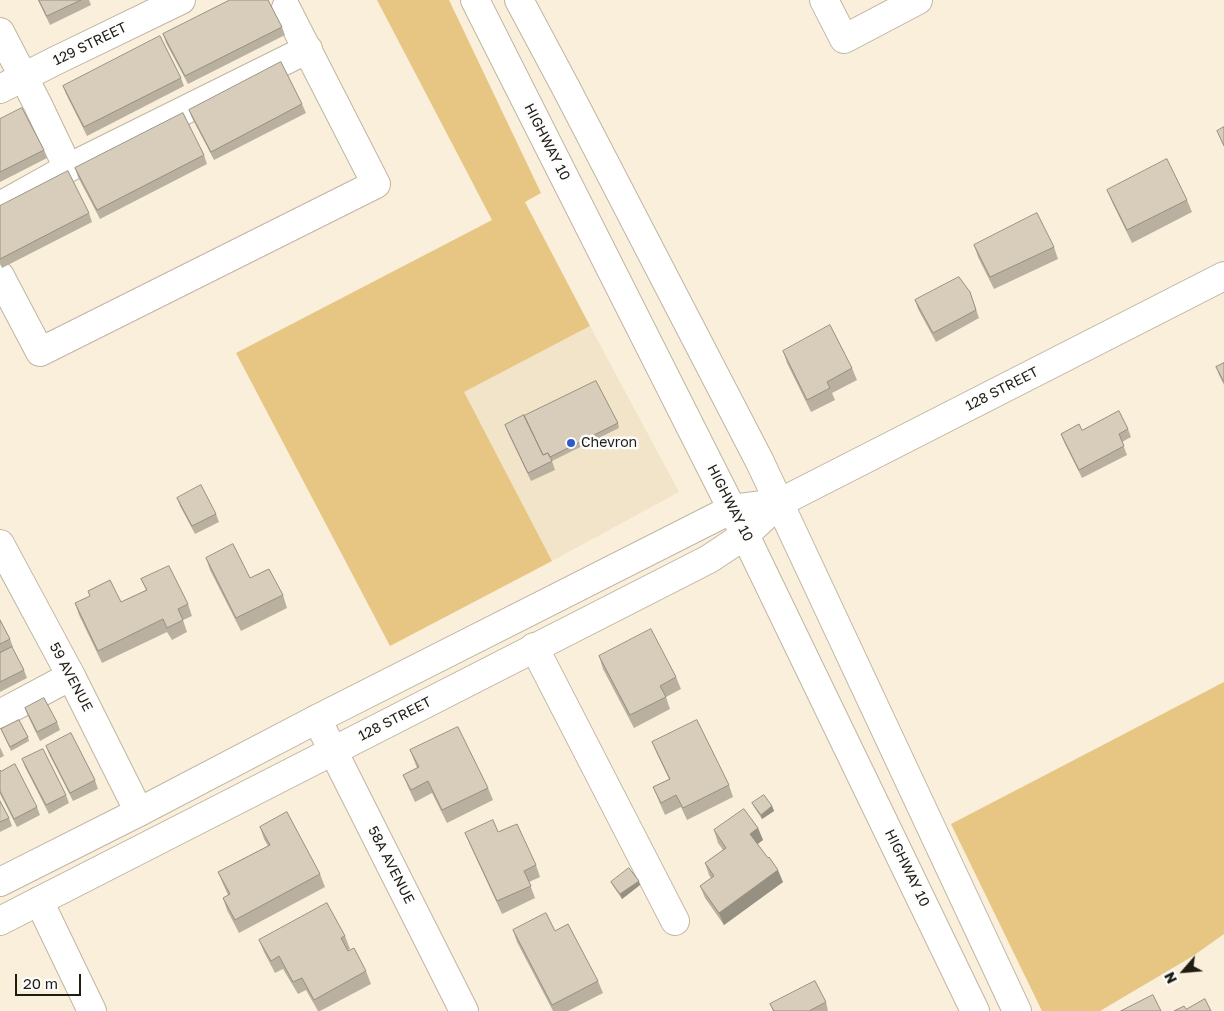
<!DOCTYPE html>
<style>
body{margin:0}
#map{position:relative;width:1224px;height:1011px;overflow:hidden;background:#f9efdb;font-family:"Golos Text",sans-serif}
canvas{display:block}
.north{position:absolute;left:1159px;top:946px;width:50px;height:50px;-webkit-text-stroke:4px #fdfdfd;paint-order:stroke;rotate:243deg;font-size:14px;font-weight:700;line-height:20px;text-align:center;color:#1f1c14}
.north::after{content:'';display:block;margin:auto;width:18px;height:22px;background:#1f1c14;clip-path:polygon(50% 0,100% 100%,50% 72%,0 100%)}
.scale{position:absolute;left:15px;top:974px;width:66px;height:22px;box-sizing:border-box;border:2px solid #1f1c14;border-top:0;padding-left:6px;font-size:15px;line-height:18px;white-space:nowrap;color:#1f1c14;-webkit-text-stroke:4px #fdfdfd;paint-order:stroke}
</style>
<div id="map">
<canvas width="1224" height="1011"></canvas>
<div class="north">N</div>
<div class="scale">20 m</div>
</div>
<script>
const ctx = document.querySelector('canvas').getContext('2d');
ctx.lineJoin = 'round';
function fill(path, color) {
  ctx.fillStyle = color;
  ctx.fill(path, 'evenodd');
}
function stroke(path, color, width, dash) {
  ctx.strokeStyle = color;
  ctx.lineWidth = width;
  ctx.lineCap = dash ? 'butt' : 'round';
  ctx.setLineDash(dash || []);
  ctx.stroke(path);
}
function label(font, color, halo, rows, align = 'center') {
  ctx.font = font + ' "Golos Text",sans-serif';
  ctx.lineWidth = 5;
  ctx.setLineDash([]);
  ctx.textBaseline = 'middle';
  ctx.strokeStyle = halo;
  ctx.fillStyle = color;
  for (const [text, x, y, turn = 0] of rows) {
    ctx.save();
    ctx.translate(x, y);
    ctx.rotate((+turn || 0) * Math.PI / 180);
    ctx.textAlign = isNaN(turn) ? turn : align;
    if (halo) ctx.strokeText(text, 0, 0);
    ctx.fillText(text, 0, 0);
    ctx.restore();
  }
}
fill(new Path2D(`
 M590 326 679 492 552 561 463 392Z`), '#f2e4c9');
fill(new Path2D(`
 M377 0H449L541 193 525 202 590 326 464 392 552 561 390 646 236 353 492 220Z
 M1224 682V934L1193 956 1100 1011H1042L951 824Z`), '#e7c684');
const minor = new Path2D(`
 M824 0 844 39 918 0
 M0 32 38 105 68 168 0 206
 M0 89 55 61 181 0
 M68 168 308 49
 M0 276 40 352 376 184 286 8
 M779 503 1224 276
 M0 544 71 676 139 812
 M534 647 675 921
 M0 714 71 676
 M317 719 464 1011
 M39 901 92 1011`);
const major = new Path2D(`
 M0 882 139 812 317 719 732 509 779 503
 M0 921 709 559 745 535 779 503`);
const highway = new Path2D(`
 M475 0 745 535 975 1011
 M519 0 566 88 760 462 1017 1011`);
stroke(minor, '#bfb5a2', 30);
stroke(major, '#bfb5a2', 30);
stroke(highway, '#bfb5a2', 30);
stroke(minor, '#fff', 28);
stroke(major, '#fff', 28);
stroke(highway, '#fff', 28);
fill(new Path2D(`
 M38 0H89L91 5 50 25Z
 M282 27 285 35 188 84 166 43 163 34Z
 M181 78 184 86 87 136 66 94 63 86Z
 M302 104 306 113 214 160 192 118 189 110Z
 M0 119 44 150 47 158 0 182Z
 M204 155 207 164 100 219 78 177 75 168Z
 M1107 190 1187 200 1192 212 1132 243 1112 202Z
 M0 206 89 213 92 222 2 268 0 264Z
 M974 245 1054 247 1058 259 994 289 978 257Z
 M970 292 979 318 936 342 918 309 915 300Z
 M783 351 852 368 857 380 832 393 835 400 811 412 787 363Z
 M1224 363V385L1219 375 1216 367Z
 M524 416 618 423 619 428 552 461 555 470 531 481 508 433 505 425Z
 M1128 429 1131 437 1122 442 1127 455 1082 478 1064 442 1061 434 1082 430Z
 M177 498 216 514 219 522 195 534 180 506Z
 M206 558 250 578 283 595 287 608 241 631 210 570Z
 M141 579 188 604 192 616 183 620 187 632 172 640 167 632 102 663 79 615 75 603 121 602 146 590Z
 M0 620 10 639 13 647H12L24 670 27 678 0 692Z
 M599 656 676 677 681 689 666 697 670 709 634 728 603 669Z
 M25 708 57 722 60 730 40 741 28 716Z
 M1 729 28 737 29 741 11 751Z
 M652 742 729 785 733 797 687 820 681 807 665 815 658 799 653 787 669 779 657 754Z
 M46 746 95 780 98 789 73 801 49 754Z
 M0 747 4 756 0 758Z
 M410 750 488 788 493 800 447 823 432 793 415 802 408 787 403 775 417 768Z
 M22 759 66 795 69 803 49 814 25 767Z
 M0 770 37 807 40 815 17 827 0 794Z
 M0 801 9 818 12 826 0 832Z
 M752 803 772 806 774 811 762 819 754 807Z
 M260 827 320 874 325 887 239 933 227 910 223 898 228 895 223 884 218 872 268 846 264 839Z
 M758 828 763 840 757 844 783 882 724 925 705 898 700 886 711 878 709 875 705 863 723 850 718 843 714 830Z
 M465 833 536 865 540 877 529 882 535 898 502 914 470 845Z
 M611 882 640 885 622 899 613 886Z
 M513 930 555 931 598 981 603 993 568 1011H553L517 942Z
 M345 936 350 949 348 950 366 971 371 984 320 1011H318L306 990 298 994 283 969 275 973 264 952 259 940Z
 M826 1002 828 1011H773L770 1004Z`), '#b9b0a0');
fill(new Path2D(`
 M772 806 774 811 762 819 761 815Z
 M758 828 763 840 755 846 750 834Z
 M778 870 783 882 724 925 719 913Z
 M639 881 640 885 622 899 620 894Z`), '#969082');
const building = new Path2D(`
 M39 0H81L47 16Z
 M230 0H268L282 27 185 76 163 34Z
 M160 36 181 78 84 127 63 86Z
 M281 62 302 104 211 152 189 110Z
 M22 108 44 150 0 172V119Z
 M183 113 204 155 97 210 75 168Z
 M1224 127V146L1217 131Z
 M1167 159 1187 200 1127 230 1107 190Z
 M68 171 89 213 0 259V206Z
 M1037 213 1054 247 990 277 974 245Z
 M959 277 970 292 976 310 933 333 915 300Z
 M830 325 852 368 827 382 830 388 807 400 783 351Z
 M1224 363V382L1216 367Z
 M596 381 618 423 550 457 548 453 543 455 524 416Z
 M1119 411 1128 429 1119 434 1124 446 1079 470 1061 434 1079 424 1082 430Z
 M524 415 543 455 548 453 552 461 528 473 505 425Z
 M201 485 216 514 192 526 177 498Z
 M233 544 250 578 269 569 283 595 236 618 206 558Z
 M169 566 188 604 178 609 183 620 167 628 163 619 98 651 75 603 90 596 88 591 110 580 121 602 147 590 141 579Z
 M0 620 10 639 0 644Z
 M651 629 676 677 660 686 666 697 630 715 599 656Z
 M12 647 24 670 0 682V653Z
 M44 698 57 722 37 732 25 708Z
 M19 720 28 737 10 747 1 729Z
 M697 720 729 785 683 808 676 795 661 803 653 787 670 779 652 742Z
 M458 727 488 788 442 810 428 781 411 790 403 775 419 767 410 750Z
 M71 733 95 780 70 793 46 746Z
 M43 749 66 795 46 805 22 759Z
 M15 764 37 807 14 819 0 791V770L1 771Z
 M764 795 772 806 761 815 752 803Z
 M0 801 9 818 0 822Z
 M744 809 758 828 750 834 768 858 769 857 778 870 719 913 700 886 714 876 705 863 726 848 714 830Z
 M287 812 320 874 235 920 223 898 230 894 218 872 270 845 260 827Z
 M493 820 498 832 517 824 536 865 524 871 531 886 497 901 465 833Z
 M629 868 639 881 620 894 611 882Z
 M327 903 345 936 341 938 348 951 354 948 366 971 314 1000 302 978 293 982 279 956 271 961 259 940Z
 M546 913 555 931 568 924 598 981 552 1005 513 930Z
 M815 981 826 1002 809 1011H774L770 1004Z
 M1153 995 1161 1011H1121Z
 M1205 999 1211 1011H1174L1184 1006 1186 1009Z`);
fill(building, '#d7cdba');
stroke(building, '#969082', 1);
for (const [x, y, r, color] of [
 [571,443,5,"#2e5bca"]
]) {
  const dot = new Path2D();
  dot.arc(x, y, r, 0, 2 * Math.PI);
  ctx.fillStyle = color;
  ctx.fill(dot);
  stroke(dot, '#fdfdfd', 2);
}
label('14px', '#1f1c14', '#fdfdfd', [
 ["129 STREET",90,44,-26],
 ["HIGHWAY 10",547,142,63],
 ["128 STREET",1002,389,-27],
 ["HIGHWAY 10",730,503,63],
 ["59 AVENUE",71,677,62],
 ["128 STREET",395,719,-27],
 ["58A AVENUE",391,865,63],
 ["HIGHWAY 10",907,868,64]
]);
label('14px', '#1f1c14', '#fdfdfd', [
 ["Chevron",581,443]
], 'left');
</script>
